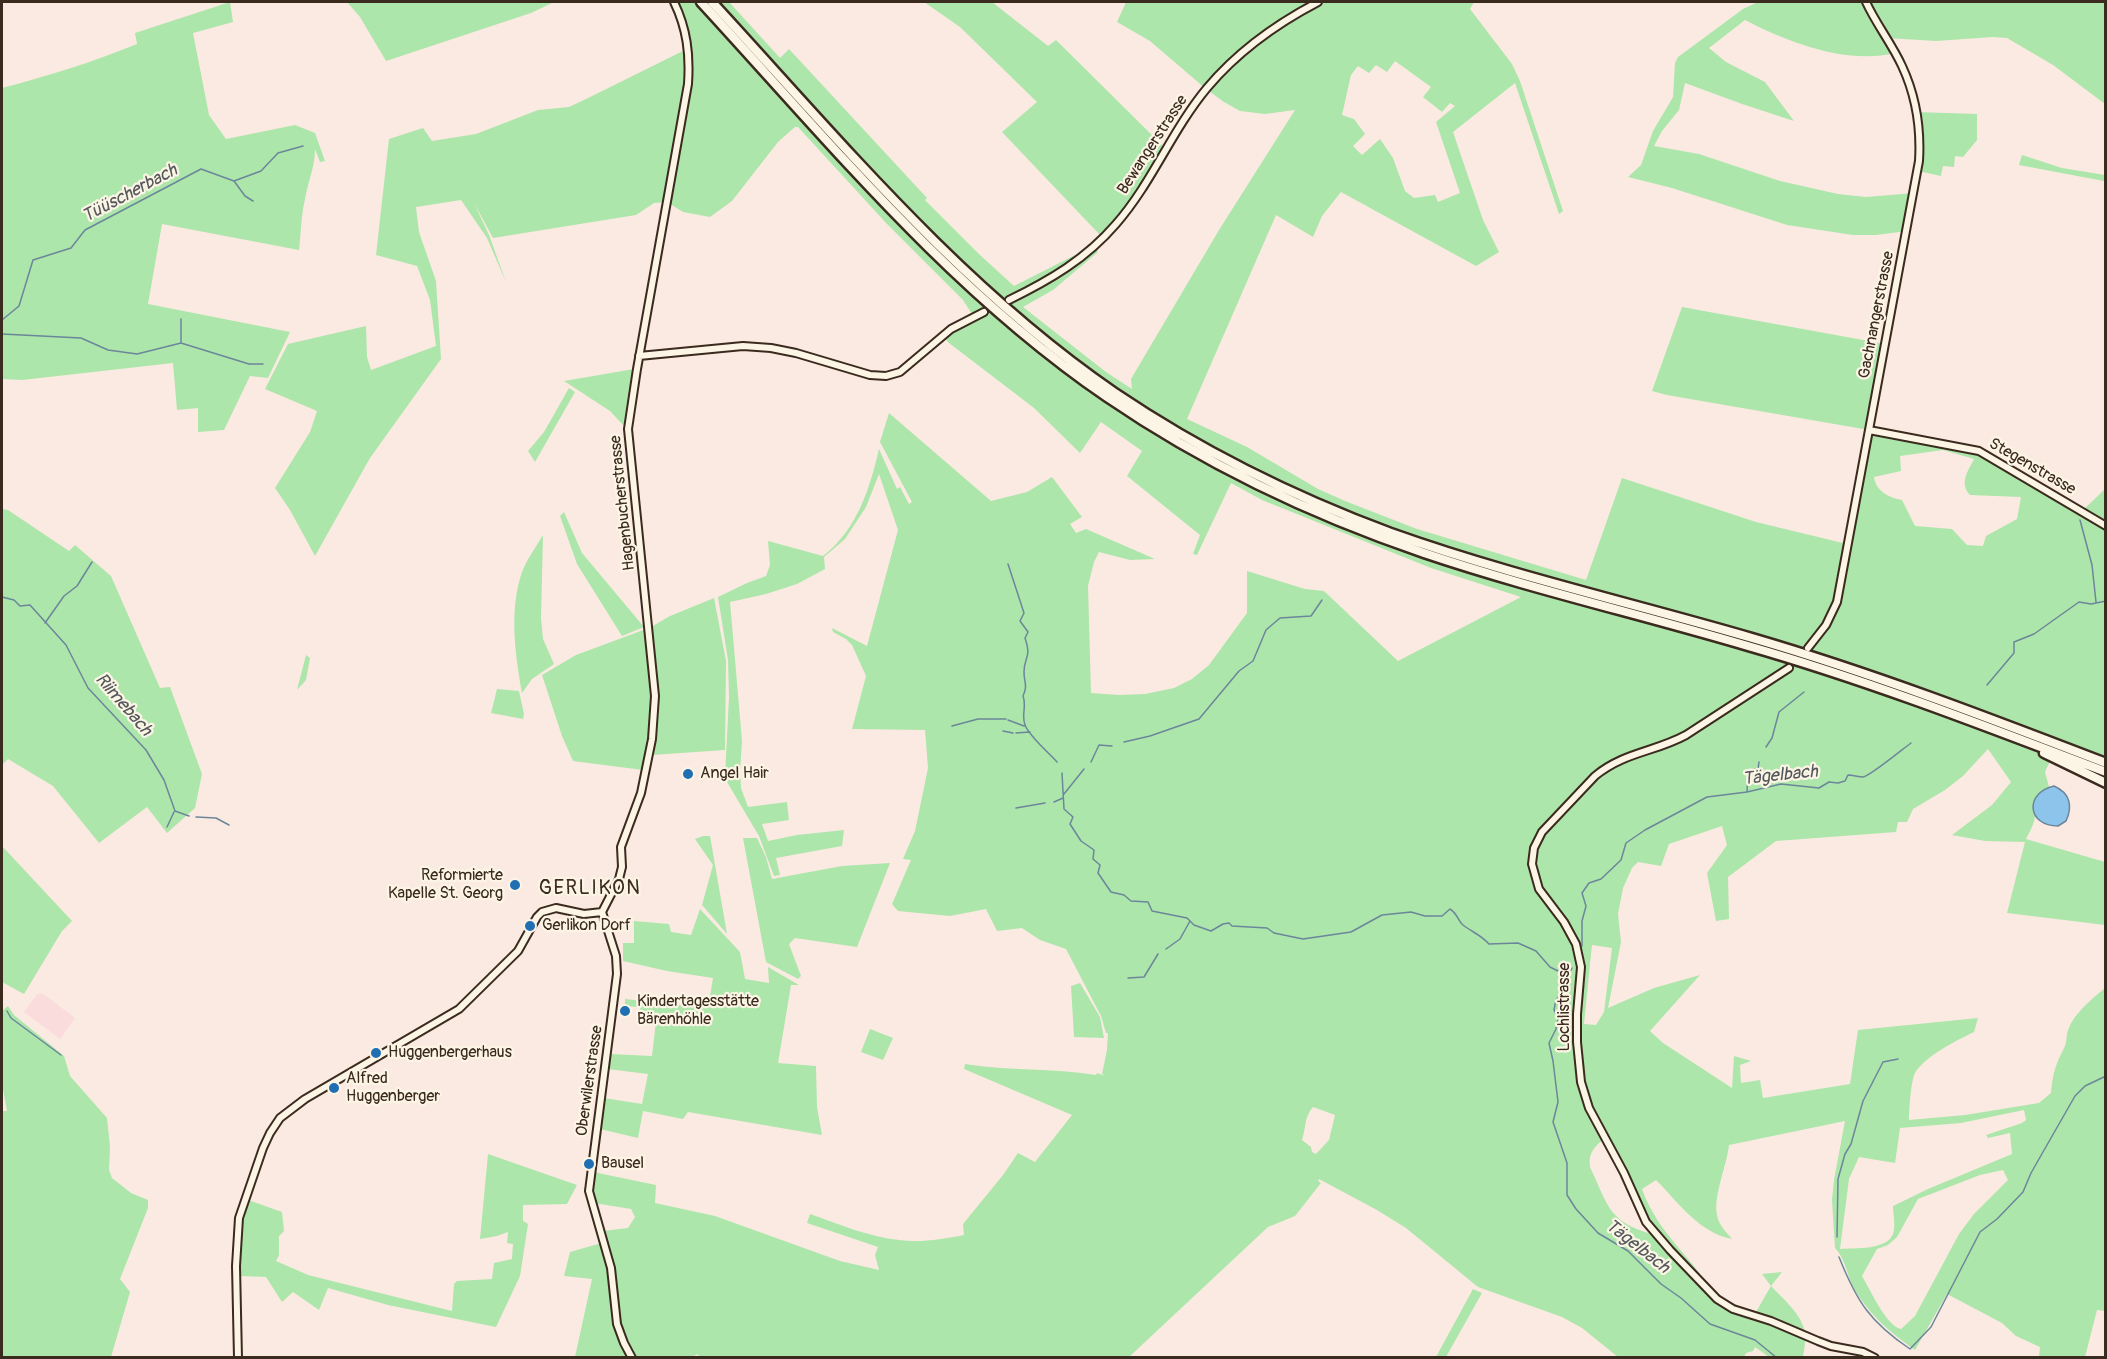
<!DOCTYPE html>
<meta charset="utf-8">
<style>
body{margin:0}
#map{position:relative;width:2107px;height:1359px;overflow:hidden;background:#fbeae1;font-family:Pangolin,sans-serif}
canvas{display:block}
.frame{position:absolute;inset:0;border:3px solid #3b2a1e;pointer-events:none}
</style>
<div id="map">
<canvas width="2107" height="1359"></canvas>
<div class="frame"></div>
</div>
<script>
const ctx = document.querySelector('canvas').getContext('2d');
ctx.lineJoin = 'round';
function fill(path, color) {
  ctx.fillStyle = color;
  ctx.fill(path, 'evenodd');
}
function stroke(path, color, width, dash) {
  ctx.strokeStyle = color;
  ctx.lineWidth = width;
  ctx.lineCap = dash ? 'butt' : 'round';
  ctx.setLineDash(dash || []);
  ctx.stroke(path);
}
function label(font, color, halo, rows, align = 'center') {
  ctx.font = font + ' Pangolin,sans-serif';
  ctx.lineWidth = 4.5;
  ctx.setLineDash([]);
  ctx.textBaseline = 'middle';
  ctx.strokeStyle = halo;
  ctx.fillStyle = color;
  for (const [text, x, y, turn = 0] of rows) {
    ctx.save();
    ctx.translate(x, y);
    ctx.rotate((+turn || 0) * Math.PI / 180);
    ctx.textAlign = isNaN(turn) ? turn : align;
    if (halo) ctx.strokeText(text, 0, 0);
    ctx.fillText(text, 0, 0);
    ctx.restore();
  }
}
fill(new Path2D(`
 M38 993 45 995 75 1018 60 1039 24 1012Z`), '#fadcdc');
fill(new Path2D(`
 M230 2 233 22 193 33 209 115 226 139 295 125 315 133 325 161 320 162 315 149C315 167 308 181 305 199 301 216 301 233 299 250L162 224 148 304 290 332 268 378 250 376 224 430 198 432V408L177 410 173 363 22 380 2 379V88C48 76 93 62 137 44L135 33Z
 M347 2H554L531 13 386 61 360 17Z
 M674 2H729L780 58 789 49 927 198 925 200 980 255 1014 286 1077 254 1100 235 1002 132 1037 102 960 27 924 2H992L1048 46 1056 40 1166 149 1134 199 1094 248 1098 252 1053 290 1023 307 1106 372 1132 389 1131 379 1219 230 1295 110 1265 114 1240 111 1224 102 1206 89 1150 41 1117 22 1126 2H1474L1470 9 1512 64 1520 81 1563 211 1559 214 1515 83 1453 132 1483 220 1499 252 1476 266 1341 192 1322 216 1313 237 1276 215 1187 419 1247 447 1318 489 1345 501 1417 529 1586 580 1622 478 1756 522 1847 544 1869 430 1667 395 1652 391 1682 307 1885 344 1869 430 1979 451 2082 511 2105 489V756L2060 739 2045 772 2049 787C2031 795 2036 800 2035 815 2035 823 2029 833 2026 839L2105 862V925L2007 913 2025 842 1985 841 1952 835 1992 805 2011 782 1988 749 1963 776 1945 790 1913 809 1907 822H1898L1896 832 1776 841 1728 877 1729 919 1716 921 1707 873 1727 845 1722 826 1669 844 1661 866 1638 862 1632 868 1623 888 1618 914 1621 942 1608 1008 1654 988 1700 975 1650 1031 1663 1043 1732 1088 1734 1056 1751 1061 1740 1065 1741 1083 1760 1080 1763 1098 1850 1084 1858 1030 1978 1018 1974 1032C1957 1040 1924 1057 1915 1073 1911 1080 1909 1111 1909 1120L1965 1115 2039 1103 2051 1093C2053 1073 2055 1066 2064 1048 2067 1043 2066 1036 2068 1030 2074 1013 2092 999 2105 988V1311L2097 1310 2085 1357H2039L2040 1347 2016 1336 2002 1323 1947 1294 1915 1350C1890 1332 1871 1317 1855 1290 1847 1277 1846 1259 1835 1248L1832 1200 1834 1180 1845 1121 1729 1145C1727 1165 1713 1196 1717 1215 1718 1224 1726 1232 1732 1239 1699 1233 1678 1202 1656 1180L1642 1189C1653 1220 1673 1241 1694 1266 1702 1277 1711 1289 1722 1297 1733 1304 1744 1308 1756 1312L1771 1286 1762 1274 1782 1272 1771 1286C1783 1299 1802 1314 1805 1333 1806 1341 1804 1350 1803 1357H1769L1755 1347 1753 1351 1746 1353 1744 1357H1618L1582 1328 1562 1317 1478 1287 1406 1228 1377 1210 1319 1179 1318 1181 1321 1183 1295 1216 1268 1227 1129 1357 699 1358 698 1354 689 1358 575 1357 592 1279 564 1276 570 1252 605 1242 603 1231 628 1228 635 1217 631 1209 594 1203 591 1188 593 1172 656 1185 655 1203 715 1216 840 1261 879 1270 875 1255 878 1247 807 1223 810 1214C838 1224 869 1237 899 1240 920 1243 943 1239 964 1235L963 1224 1003 1175 1018 1153 1035 1162 1072 1115 964 1069 965 1064C1009 1071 1052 1068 1096 1075L1097 1073 1105 1076 1102 1074 1107 1050 1108 1033H1106L1101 1016 1066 949 1040 940 1022 928 997 931 986 909 950 916 898 911 892 904 911 860 903 859 915 831 928 768 925 730 852 729 866 676 852 645 846 639 833 632 832 628 867 646 898 530 879 474 866 507 845 539 824 557 825 569 797 584 766 594 730 602 742 741 740 771 741 788 748 807 787 802 789 820 762 824 768 841 797 835 844 830 842 846 776 858 780 875 774 876 759 836 727 782 725 776 729 697 728 660 718 597 747 583 766 576 770 565 768 541 823 556C857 530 870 488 879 449L897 489 900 487 909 504 912 502 880 442 889 413 991 501 1027 492 1052 477 1082 517 1070 524 1076 533 1086 529 1155 559 1130 560 1099 552 1094 562 1088 586 1091 693 1119 695 1145 694 1174 688 1192 679 1209 665 1247 613V571L1305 589 1324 591 1398 661 1521 597 1431 568 1262 500 1231 483 1197 555 1193 554 1200 535 1127 476 1142 451 1101 422 1080 453 1034 408 949 343 942 335 974 317 963 300 887 224 798 127H795L778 142 732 201 710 217 683 212 667 202 654 203 636 215 493 238 474 203 489 235 506 282 487 238 461 200 416 207 419 232 436 281 441 359 370 458 315 556 290 510 275 488 310 432 317 411 265 389 288 344 366 326 367 357 371 370 436 346 430 300 417 266 376 255 389 139 423 128 432 141 476 134 538 110 569 107 584 100 689 48ZM1395 61 1431 87 1423 97 1442 112 1450 103 1455 106 1436 122 1460 193 1438 202 1435 195 1414 198 1405 191 1393 158 1380 139 1362 155 1353 146 1365 134 1354 119 1342 115 1351 75 1358 66 1369 73 1376 65 1387 72ZM1943 450 1974 459C1968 471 1959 483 1970 495L2021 497 2017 519 1986 536 1983 546 1967 545 1952 529 1915 526 1902 500C1889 498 1876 491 1874 477L1901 471 1900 456ZM1592 945 1612 948 1604 1012 1596 1025 1584 1024ZM1313 1107 1335 1115 1329 1140 1316 1154 1312 1152 1311 1147 1302 1140C1306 1128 1304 1117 1313 1107ZM2024 1110 2026 1120 2022 1123 1986 1135 1988 1138 2010 1133 2012 1154 1928 1189 1893 1206C1893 1214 1896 1226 1893 1234 1887 1250 1855 1248 1840 1249L1849 1179 1859 1157 1895 1163 1900 1128 1961 1123ZM1605 1138 1655 1235C1608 1222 1609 1207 1590 1167 1588 1153 1594 1147 1605 1138ZM2003 1170 2008 1180 1974 1214 1959 1234 1915 1316 1901 1329C1886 1326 1870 1289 1862 1276L1877 1249 1888 1245 1897 1237 1918 1199 1980 1175Z
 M1758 2H2105V104L2053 65 2007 38 1993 37 1936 41 1887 38 1895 53C1847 65 1787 42 1745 20L1709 48 1726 62 1765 82 1794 121 1742 104 1685 83 1679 110 1662 131 1654 146 1699 154 1780 181 1838 194 1866 197 1914 193 1907 231 1876 235H1853L1787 225 1672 188 1628 177 1641 165 1653 131 1673 97 1675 63 1678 57 1743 9Z
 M1916 112 1977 114V140L1963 157 1955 156 1954 167 1943 166 1941 176 1918 171Z
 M2022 155 2062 168 2105 175 2104 181 2019 165Z
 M634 369 626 423 623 425 610 411 564 381Z
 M569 388 575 392 535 462 528 451 544 432Z
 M2 509 8 510 69 551 75 545 111 576 160 688 170 687 202 774 195 808 167 833 147 807 99 843 53 786 8 759 2 765Z
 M564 512 582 553 644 627 622 636 577 564 560 516Z
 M543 535 541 618 543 639 554 664 532 679 522 693C515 654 509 610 522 572 527 559 536 547 543 535Z
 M714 598 726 661 725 750 652 755 655 746V731L651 627 670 616Z
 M646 629 652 695V717L647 737 643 770 573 761 562 736 542 675 576 655Z
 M306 655 310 658 306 680 297 690Z
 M497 689 519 691 524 714 523 719 491 713Z
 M703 836H710L727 934 702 905 713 865 695 839Z
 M743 838H757L766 857 772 879 842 866 890 863 857 947 795 938 789 944 801 976 798 979 766 962Z
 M2 846 72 921 62 931 24 994 2 982Z
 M700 909 740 952 745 979 769 983 768 967 799 985H791L778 1063 816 1066 817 1107 822 1135 688 1112 683 1119 643 1111 638 1138 600 1129 604 1098 642 1104 648 1074 608 1069 610 1054 652 1056 656 1021 639 1020 640 1005H637V1007L625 1006V999L708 1008 713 978 667 971 623 961V943H634V921L669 924 671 932 691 935Z
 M1080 983 1100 1017 1104 1038 1074 1037 1071 986Z
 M8 1006 14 1015 64 1056 70 1076 107 1118 110 1147 109 1170 112 1178 131 1193 148 1200V1208L120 1279 130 1292 111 1357H2V1111H7L2 1084V1011Z
 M870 1029 893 1038 883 1060 861 1052Z
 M488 1154 577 1185 567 1204 523 1205V1221L528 1224 520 1276 496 1327 388 1305 328 1288 319 1310 293 1292 282 1302 266 1277 240 1276 242 1219 248 1200 282 1212 284 1231 279 1236V1255L276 1261 308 1275 452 1311 454 1284 457 1281 492 1279 494 1263 512 1259 513 1244 507 1243 508 1232 497 1236 480 1239Z
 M1473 1289 1482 1293 1446 1357H1436Z`), '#ace6ab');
const water = new Path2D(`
 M2054 786C2070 793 2073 806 2066 821L2058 826C2027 826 2024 793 2054 786Z`);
fill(water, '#8dc4ec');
stroke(water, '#6c869a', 1.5);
stroke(new Path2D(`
 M234 181 245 196 253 201
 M2 320 19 306 33 260 71 248 85 230 201 169 234 181 261 171 278 153 303 146
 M2 334 81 338 108 350 137 354 181 343 249 364H263
 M181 342V319
 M2080 520 2092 565 2096 602
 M1008 564 1024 613 1020 621 1028 632 1025 638C1032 659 1024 656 1024 672 1024 683 1028 685 1023 696 1027 706 1021 715 1025 725 1029 736 1049 753 1057 762
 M2 597 14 600 20 606 30 605 66 645 88 688 146 750 164 780 175 811 189 816
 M45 623 64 596 77 586 92 562
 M1987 685 2014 653V642L2034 634 2079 602 2091 604 2106 601
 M1008 720 1024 726
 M952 726 978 719H1006
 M1003 731 1013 733
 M1016 733 1030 732
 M1124 742 1150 736 1199 719 1239 671 1253 661 1266 630 1280 618 1311 616 1322 600
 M1766 747 1772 738 1779 712 1804 692
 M1091 762 1099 745 1112 746
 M1062 773 1064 809 1073 817 1070 824 1081 841 1094 850 1093 859 1100 865 1098 873 1111 892 1124 895 1131 901 1148 902 1152 911 1187 918 1194 925 1211 931 1223 924 1229 923 1232 926 1267 928 1274 933 1303 939 1351 932 1382 915 1411 912 1425 916H1442L1450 909C1458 914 1457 920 1463 925 1472 932 1481 935 1489 944L1518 943 1536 951 1550 967 1558 971 1565 981
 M1747 792 1748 770 1758 769 1759 762
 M1064 794 1084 769
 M1054 802 1063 798
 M1016 808 1045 803
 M196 817 216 818 229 825
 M167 827 174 812
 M1582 946V921L1586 906 1582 893 1589 883 1601 879 1621 860 1626 843 1645 830 1707 797 1747 792 1781 784 1819 788 1829 782 1838 783 1845 781 1848 775C1853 775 1858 777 1863 777 1869 777 1904 748 1911 743
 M1166 949 1180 939 1190 921
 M1572 968 1565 981 1563 991 1556 1000 1554 1010 1558 1019 1556 1029 1549 1043 1553 1061 1558 1102 1553 1122 1567 1163V1195L1576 1209 1598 1233 1628 1251 1661 1284 1681 1298 1710 1324 1755 1340 1777 1358
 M1128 978 1144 977 1158 954
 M7 1011 11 1018 61 1055
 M1837 1237 1838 1179 1845 1154 1851 1144 1863 1101 1883 1062 1898 1059
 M1839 1257C1857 1302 1870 1322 1910 1349L1931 1327 1980 1232 1997 1219 2023 1192 2031 1173 2075 1096 2085 1086 2106 1076`), '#6c869a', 1.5);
const minor = new Path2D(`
 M1009 300C1050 280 1086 259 1116 224 1152 183 1172 130 1207 88 1238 51 1276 24 1318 2
 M639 356 743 346 771 348 796 353 870 375 886 376 900 372 951 329 984 312
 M1869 430 1979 451 2106 526
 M1808 648 1826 625 1837 602 1919 161C1921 128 1916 96 1902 66 1892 44 1876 24 1866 2
 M1789 668 1686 735C1655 752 1624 752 1595 776L1542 832 1534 848 1532 864 1539 889 1564 922 1576 944 1581 967 1577 1014V1042L1581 1082 1589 1108 1624 1173 1646 1222 1670 1250 1717 1299 1733 1309 1771 1321 1818 1341 1831 1346 1863 1352 1875 1358
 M602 912 619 879 622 867 621 847 641 793 652 739 655 696 628 429 637 369 688 84C690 54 687 29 674 2
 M602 912 616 956 617 974 589 1191 611 1268 617 1324 624 1343 632 1358
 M238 1358 236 1266 239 1218 263 1148 270 1133 280 1118 305 1099 459 1009 518 951 537 917 542 912 556 908 584 914 602 912`);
const highway = new Path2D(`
 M701 2C829 141 949 289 1107 397 1205 464 1312 515 1424 553 1531 589 1640 614 1748 646 1870 681 1988 727 2106 772
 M712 2C839 140 959 286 1115 393 1201 451 1294 497 1391 533 1509 575 1632 603 1752 638 1872 673 1989 718 2106 763
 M2044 753 2106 783`);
stroke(minor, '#3b2a1e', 10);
stroke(highway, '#3b2a1e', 13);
stroke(minor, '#fcf5e5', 6);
stroke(highway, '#fcf5e5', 8);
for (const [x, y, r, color] of [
 [688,774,6,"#1f6fb2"],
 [515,885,6,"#1f6fb2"],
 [530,926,6,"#1f6fb2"],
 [625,1011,6,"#1f6fb2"],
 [376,1053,6,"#1f6fb2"],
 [334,1088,6,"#1f6fb2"],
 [589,1164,6,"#1f6fb2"]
]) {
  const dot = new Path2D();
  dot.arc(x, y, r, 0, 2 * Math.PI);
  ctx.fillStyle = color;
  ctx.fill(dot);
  stroke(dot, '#fcf5e5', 2);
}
label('16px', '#3b2a1e', '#fcf5e5', [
 ["Bewangerstrasse",1153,145,-57],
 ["Gachnangerstrasse",1877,315,-79],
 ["Stegenstrasse",2032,467,30],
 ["Hagenbucherstrasse",623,503,-96],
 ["Lochlistrasse",1565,1007,-90],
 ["Oberwilerstrasse",590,1081,-82]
]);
label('16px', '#3b2a1e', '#fcf5e5', [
 ["Angel Hair",700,774],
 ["Reformierte",503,876,"right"],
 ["Kapelle St. Georg",503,894,"right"],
 ["Gerlikon Dorf",542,926],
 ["Kindertagesstätte",637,1002],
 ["Bärenhöhle",637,1020],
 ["Huggenbergerhaus",388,1053],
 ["Alfred",346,1079],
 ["Huggenberger",346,1097],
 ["Bausel",601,1164]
], 'left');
label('italic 18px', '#54585c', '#fcf5e5', [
 ["Tüüscherbach",130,194,-28],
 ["Riimebach",123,705,49],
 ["Tägelbach",1780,776,-6],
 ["Tägelbach",1637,1247,38]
]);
ctx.letterSpacing = '1.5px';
label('20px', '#3b2a1e', '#fcf5e5', [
 ["GERLIKON",590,889]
]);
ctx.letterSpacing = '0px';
</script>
